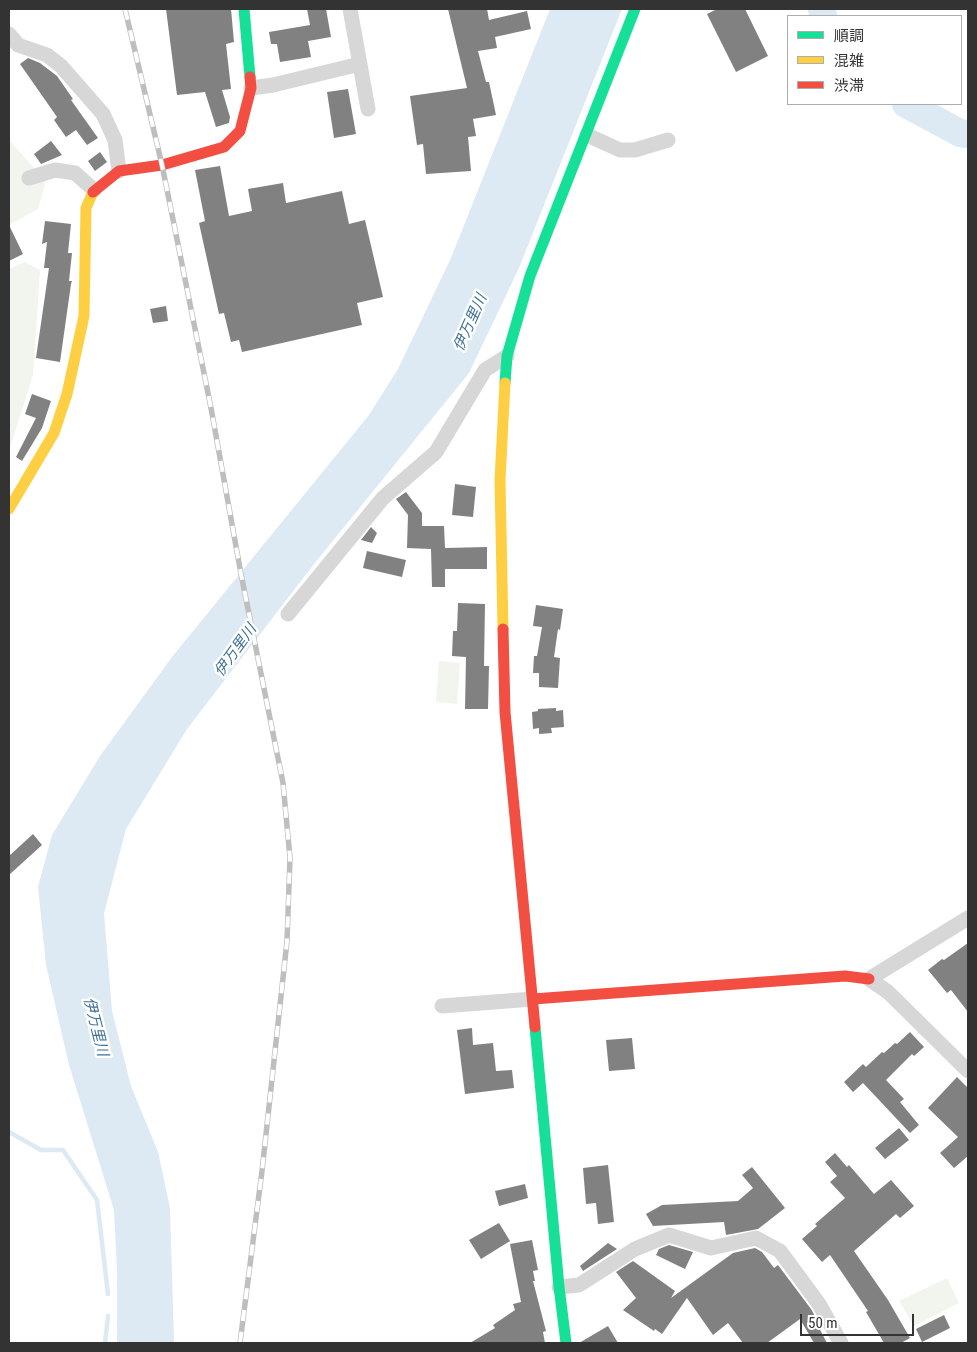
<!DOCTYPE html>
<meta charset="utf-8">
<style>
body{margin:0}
#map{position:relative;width:977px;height:1352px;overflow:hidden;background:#fff;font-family:"Roboto Condensed","Noto Sans JP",sans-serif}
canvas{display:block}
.frame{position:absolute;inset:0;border:10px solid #333;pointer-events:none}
.legend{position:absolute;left:787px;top:15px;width:175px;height:90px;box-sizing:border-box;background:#fff;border:1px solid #adadad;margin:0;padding:6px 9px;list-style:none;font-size:15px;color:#333}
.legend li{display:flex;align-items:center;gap:10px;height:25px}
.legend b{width:25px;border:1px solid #adadad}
.scale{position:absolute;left:800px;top:1314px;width:114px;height:22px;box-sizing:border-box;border:2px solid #333;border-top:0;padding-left:6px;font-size:15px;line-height:18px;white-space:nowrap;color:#333;-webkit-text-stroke:4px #fff;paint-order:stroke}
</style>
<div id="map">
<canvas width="977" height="1352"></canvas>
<div class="frame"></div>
<ul class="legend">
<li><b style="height:6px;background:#16e098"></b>順調</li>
<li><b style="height:6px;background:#ffcf43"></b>混雑</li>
<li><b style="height:6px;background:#f24e42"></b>渋滞</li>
</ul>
<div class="scale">50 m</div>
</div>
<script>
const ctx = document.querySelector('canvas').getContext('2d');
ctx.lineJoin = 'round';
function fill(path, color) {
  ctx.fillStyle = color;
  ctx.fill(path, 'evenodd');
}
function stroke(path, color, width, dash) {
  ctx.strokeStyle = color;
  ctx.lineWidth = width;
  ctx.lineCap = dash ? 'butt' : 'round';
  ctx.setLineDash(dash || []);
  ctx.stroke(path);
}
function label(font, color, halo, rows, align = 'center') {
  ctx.font = font + ' "Roboto Condensed","Noto Sans JP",sans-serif';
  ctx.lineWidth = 5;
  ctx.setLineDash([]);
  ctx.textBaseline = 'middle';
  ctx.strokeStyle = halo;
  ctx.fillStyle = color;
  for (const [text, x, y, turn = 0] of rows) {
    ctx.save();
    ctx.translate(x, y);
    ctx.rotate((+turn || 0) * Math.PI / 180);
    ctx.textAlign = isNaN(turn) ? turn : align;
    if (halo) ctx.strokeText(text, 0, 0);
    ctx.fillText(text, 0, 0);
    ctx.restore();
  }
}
fill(new Path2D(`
 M9 140 46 181 38 209 9 225Z
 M25 262 40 270 33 375 9 451V269Z
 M439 661 460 663 457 704 436 702Z
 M947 1278 959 1303 914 1326 899 1301Z`), '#f1f5ed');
fill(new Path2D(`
 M550 9H622L519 268 469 373 314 564 187 729 126 829 104 913 112 1011 131 1086 158 1152 170 1208 174 1343H117V1270L114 1210 69 1065 46 965 38 887 52 835 100 756 172 657 369 415 398 369 451 258Z`), '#ddeaf3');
stroke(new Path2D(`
 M9 1132 41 1150H63L97 1200 108 1294
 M105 1343 108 1316`), '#ddeaf3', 4.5);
stroke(new Path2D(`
 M822 9 823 16
 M906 104 960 133 968 134`), '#ddeaf3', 28);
fill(new Path2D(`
 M166 9H231L234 42 226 44 231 89 222 90 230 117 229 123 216 127 205 92 177 95Z
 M307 9H326L331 37 308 41 311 57 280 62 277 44H271L269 32 310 25Z
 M448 9H487L489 20 527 11 531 29 495 37 497 48 478 51 486 82H489L496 115 473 119 476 136 468 137 471 171 426 174 423 144 417 145 410 96 467 88Z
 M717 9H745L768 56 736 72 707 14Z
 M28 58 40 63 57 76 73 99 71 100 98 138 87 145 76 130 66 137 54 120 57 117 20 64Z
 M348 89 356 134 334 138 327 92Z
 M51 141 62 155 41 164 34 154Z
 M100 152 107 162 95 171 88 161Z
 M220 166 229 216 252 211 248 189 283 183 286 203 342 191 349 224 365 220 383 297 357 303 362 325 242 352 239 340 231 342 224 313 219 314 199 223 205 221 195 170Z
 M45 221 71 224 68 253H72L69 281H72L71 284 60 362 36 358 49 268H44L47 242 42 244Z
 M9 225 23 254 9 261Z
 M166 306 168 321 153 323 150 309Z
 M32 394 51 401 42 428 22 461 16 457 36 418 25 414Z
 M455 484 476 487 473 517 452 515Z
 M406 492 422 513V526H444L445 548 487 547V569H445V587H432L431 549 407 548 408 515 396 499Z
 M371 527 377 533 372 543 361 540Z
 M367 551 406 560 402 577 363 568Z
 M458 603 485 604 484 666H489L488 709H465L466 657 452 656 453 631H457Z
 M536 605 563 609 560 630 558 629 554 657 560 658 558 688 539 687V673H533L534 656H537L542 627 533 626Z
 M556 708V711L563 710 564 727 551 728 552 733 539 734V728L533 729 532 712 538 711V709Z
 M33 834 42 845 9 875V856Z
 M968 943V1012L951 990 947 993 928 970 942 959 944 960Z
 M472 1028 473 1045 493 1043 496 1071 512 1070 514 1088 465 1094 457 1030Z
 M910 1032 924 1047 914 1056 912 1054 886 1080 904 1099 900 1102 919 1125 910 1133 863 1083 853 1092 844 1082 863 1064 866 1067 882 1052 884 1053 895 1043 897 1044Z
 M632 1038 635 1069 609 1071 606 1040Z
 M957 1077 968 1088V1156L954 1168 940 1153 958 1137 928 1108Z
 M899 1128 909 1140 885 1159 875 1148Z
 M835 1153 847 1167 849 1165 874 1194 891 1180 914 1206 900 1218 896 1214 854 1251 888 1300 910 1338 901 1343H884L866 1312 868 1311 830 1255 822 1262 802 1239 817 1226 815 1224 845 1198 830 1182 837 1176 825 1162Z
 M608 1165 614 1222 598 1224 596 1203 586 1204 583 1168Z
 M752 1167 785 1208 758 1229 726 1235 724 1222 653 1226 646 1214 662 1205 738 1201 753 1188 742 1175Z
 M525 1184 528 1198 499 1206 495 1191Z
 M499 1223 510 1241 481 1259 469 1240Z
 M532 1240 538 1270 533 1271 535 1281H533L546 1331 543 1332 545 1343H470L495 1328 493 1325 515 1310 513 1304 521 1302 510 1244Z
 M608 1243 617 1249 583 1271 580 1266Z
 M669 1245 693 1252 685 1269 656 1255 659 1249Z
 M755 1248 762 1252 774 1268 778 1265 811 1309 817 1320 816 1322 827 1343H814L800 1319 767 1343H743L728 1323 713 1335 687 1298 662 1334 655 1329 654 1331 623 1310 636 1298 616 1272 633 1261 675 1291 671 1298 733 1253Z
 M944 1315 950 1328 922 1342 916 1329Z
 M608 1326 618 1343H579Z`), '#818181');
stroke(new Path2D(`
 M350 9 368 109
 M9 34 18 45 47 55 61 66 103 114 115 140 119 171
 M251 88 273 85 360 64
 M587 135 620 150H635L668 140
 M29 178 55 170 75 173 94 190
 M288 614 383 498 436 452 485 370 507 356
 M968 918 869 979 888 992 968 1071
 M442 1006 533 999
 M559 1287 579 1285 635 1249 669 1235 711 1248 756 1238 780 1251 819 1304 841 1343`), '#d7d7d7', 15);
stroke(new Path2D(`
 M244 9 250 77
 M505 383 507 356 530 276 635 9
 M535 1027 559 1287 566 1343`), '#16e098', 11);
stroke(new Path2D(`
 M9 509 54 433 67 394 84 316 86 208 93 192
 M503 629 500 480 505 383`), '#ffcf43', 11);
stroke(new Path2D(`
 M93 192 119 171 162 165 224 147 240 131 251 88 250 77
 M503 629 505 712 535 1027
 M533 999 845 976 869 979`), '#f24e42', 11);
const rail = new Path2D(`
 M125 9 162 165 211 408 241 574 283 783 290 858 287 941 262 1171 240 1343`);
stroke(rail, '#bebebe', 5.5);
stroke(rail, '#fff', 4, [11]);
label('italic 15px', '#3e7198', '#fff', [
 ["伊万里川",471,323,-66],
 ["伊万里川",236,651,-54],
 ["伊万里川",95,1027,76]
]);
</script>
